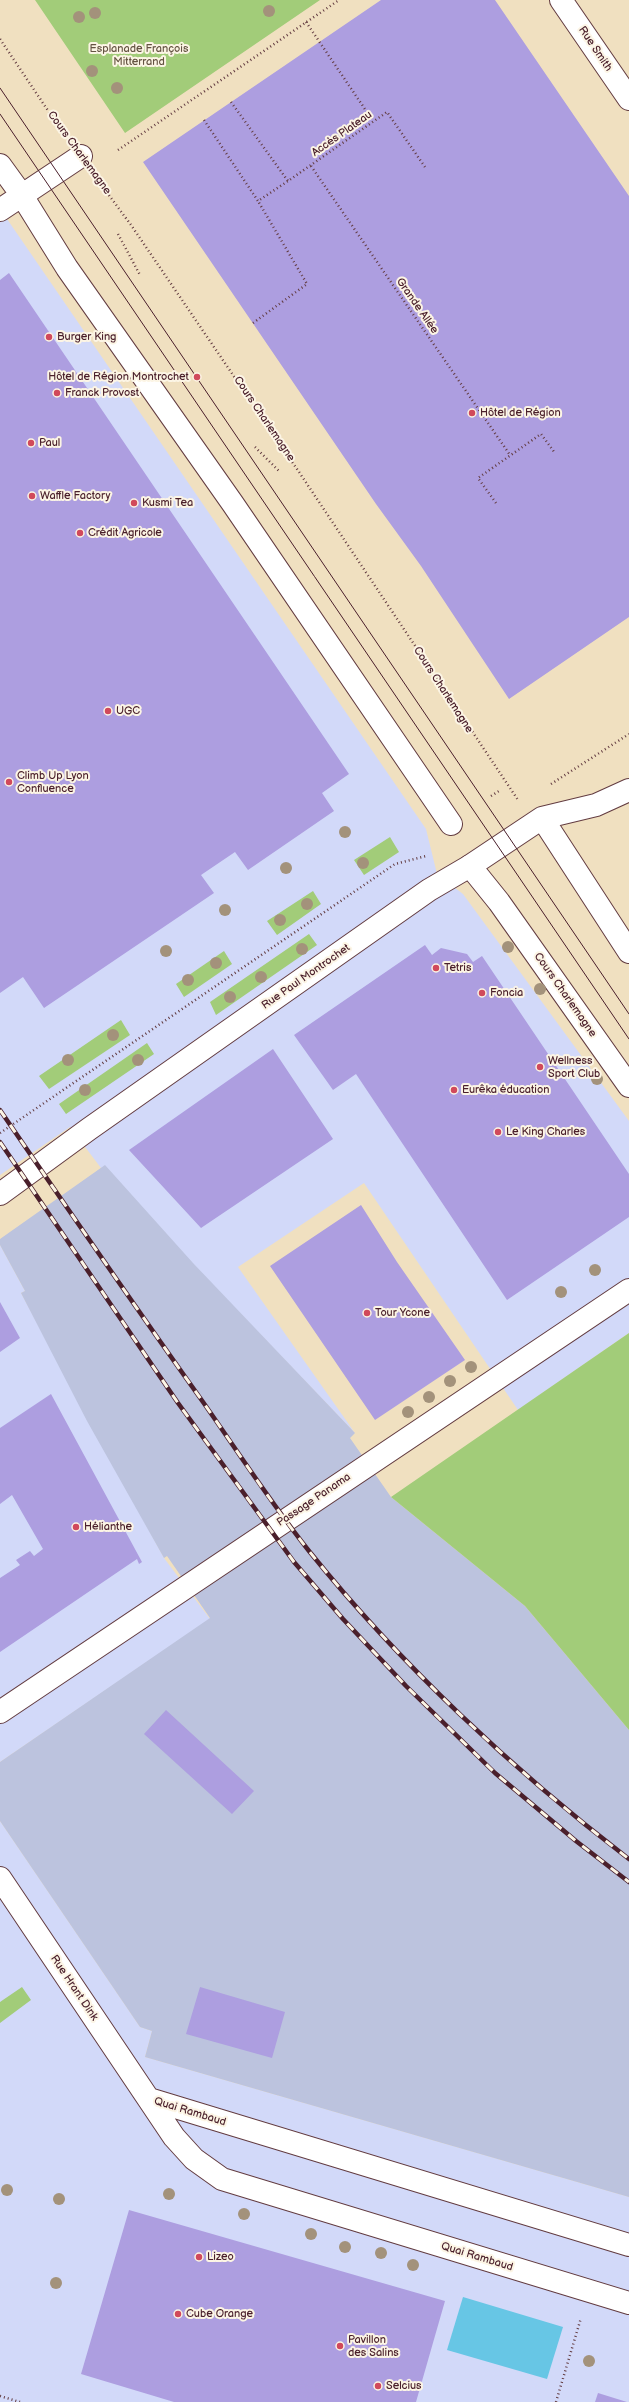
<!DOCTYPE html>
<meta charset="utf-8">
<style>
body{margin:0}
canvas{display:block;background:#f0e0c0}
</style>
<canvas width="629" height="2402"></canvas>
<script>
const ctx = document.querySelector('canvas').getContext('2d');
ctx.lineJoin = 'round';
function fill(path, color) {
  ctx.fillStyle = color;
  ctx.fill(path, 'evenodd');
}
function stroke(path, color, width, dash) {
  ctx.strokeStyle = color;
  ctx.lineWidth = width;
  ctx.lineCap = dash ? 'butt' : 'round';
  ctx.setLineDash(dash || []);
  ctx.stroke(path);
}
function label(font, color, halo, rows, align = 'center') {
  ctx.font = font + ' "Balsamiq Sans",sans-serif';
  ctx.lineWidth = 4;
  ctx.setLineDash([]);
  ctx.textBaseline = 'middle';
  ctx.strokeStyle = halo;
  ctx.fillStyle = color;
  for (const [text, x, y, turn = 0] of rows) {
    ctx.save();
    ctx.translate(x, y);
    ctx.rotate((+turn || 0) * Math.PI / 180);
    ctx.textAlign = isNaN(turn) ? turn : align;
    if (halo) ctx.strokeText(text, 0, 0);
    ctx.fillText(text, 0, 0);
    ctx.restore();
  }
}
fill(new Path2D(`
 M5 216 426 829 437 874 463 894 629 1121V1333L518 1410 364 1183 238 1267 355 1433 104 1172 70 1127 0 1175V220Z
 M0 1245 25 1291 21 1293 164 1558 210 1619 0 1762Z
 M0 1821 140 2027 152 2031 145 2057 629 2197V2402H0Z`), '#d2d9f9');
fill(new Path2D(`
 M105 1165 193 1263 355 1433 350 1438 391 1497 525 1606 629 1730V2197L145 2057 152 2031 140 2027 0 1821V1762L210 1618 167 1556 164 1558 87 1421 21 1293 25 1291 0 1245V1239Z`), '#bcc3de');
fill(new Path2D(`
 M35 0H320L125 133Z
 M390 837 399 852 364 875 354 860Z
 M313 891 321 904 277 935 267 921Z
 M309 934 317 945 216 1015 210 1002Z
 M224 951 232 964 184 997 176 984Z
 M121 1020 130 1035 49 1089 39 1076Z
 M147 1043 154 1054 66 1114 59 1104Z
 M629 1333V1730L525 1606 391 1497Z
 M22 1987 31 2000 0 2023V2002Z`), '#a2cc79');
fill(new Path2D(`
 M463 2297 563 2327 547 2379 447 2350Z`), '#67c6e5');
fill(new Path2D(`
 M381 0H495L629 196V617L509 699 421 566 376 504 143 162Z
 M9 273 349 774 322 793 334 811 248 870 235 852 201 875 214 893 44 1008 23 977 0 993V280Z
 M425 945 432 955 441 948 467 954 473 962 482 956 629 1174V1217L507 1300 356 1074 333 1090 294 1035Z
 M273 1049 333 1139 201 1228 129 1150Z
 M361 1205 397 1262 465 1360 375 1420 270 1266Z
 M0 1302 20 1338 0 1352Z
 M51 1394 142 1562 139 1564 137 1559 0 1652V1578L20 1565 16 1560 30 1551 34 1556 43 1549 12 1495 0 1504V1428Z
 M166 1710 254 1791 232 1814 144 1734Z
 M200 1987 285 2012 272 2058 186 2034Z
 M129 2210 445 2301 416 2402H174L81 2374Z
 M598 2393 627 2402H595Z`), '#ad9ee0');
const pedestrian = new Path2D(`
 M0 165 21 194 67 268 233 504 451 824
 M0 210 81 156`);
const minor = new Path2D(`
 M561 0 629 99
 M0 1194 89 1129 429 890 470 866
 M0 1712 629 1290
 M0 1878 174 2137 194 2159 222 2179 629 2303
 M149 2099 629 2245`);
const tertiary = new Path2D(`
 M629 790 596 805 542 818 470 866 499 902 629 1086
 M542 818 629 952`);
stroke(pedestrian, '#633c41', 24);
stroke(minor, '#633c41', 24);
stroke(tertiary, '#633c41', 24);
stroke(new Path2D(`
 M306 22 373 121
 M0 39 63 133
 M231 102 288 181 387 112 425 167
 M204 120 258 201 288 181
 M118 150 339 0
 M311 166 510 455
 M97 179 131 225 299 472 518 800
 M118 234 140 275
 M253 323 307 284 258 201
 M255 447 280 472
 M496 503 478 478 541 434 555 453
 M551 784 629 734
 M491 796 499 791
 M0 1133 395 864 426 856
 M0 2396 20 2402
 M556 2402 581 2318`), '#633c41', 2.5, [1, 3]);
stroke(pedestrian, '#fff', 22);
stroke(minor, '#fff', 22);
stroke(tertiary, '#fff', 22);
stroke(new Path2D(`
 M0 88 629 1014
 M0 114 629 1039`), '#4a1f2b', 1);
const rail = new Path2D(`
 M0 1110C67 1208 134 1305 203 1402 238 1452 271 1503 309 1551 400 1664 514 1771 629 1859
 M0 1142 178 1403 294 1562 343 1619 406 1686 495 1773 576 1841 629 1882`);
stroke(rail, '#4a1f2b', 4.5);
stroke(rail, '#fcf5e5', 3, [9]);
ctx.fillStyle = '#a3927b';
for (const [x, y] of [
 [269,11],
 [95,13],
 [79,17],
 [92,71],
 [117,88],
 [345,832],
 [363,863],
 [286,868],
 [307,904],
 [225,910],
 [280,920],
 [508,947],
 [302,949],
 [166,951],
 [216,963],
 [261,977],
 [188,980],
 [540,989],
 [230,997],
 [113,1035],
 [68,1060],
 [138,1060],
 [597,1079],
 [85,1090],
 [595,1270],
 [561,1292],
 [471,1367],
 [450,1381],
 [429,1397],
 [408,1412],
 [7,2190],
 [169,2194],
 [59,2199],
 [244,2214],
 [311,2234],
 [345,2247],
 [381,2253],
 [413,2265],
 [56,2283],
 [589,2361]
]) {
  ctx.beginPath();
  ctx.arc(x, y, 6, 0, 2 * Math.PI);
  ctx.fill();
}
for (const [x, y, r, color] of [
 [49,337,4,"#d1495b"],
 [197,377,4,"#d1495b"],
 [57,393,4,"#d1495b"],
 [472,413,4,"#d1495b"],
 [31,443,4,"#d1495b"],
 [32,496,4,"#d1495b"],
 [134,503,4,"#d1495b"],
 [80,533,4,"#d1495b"],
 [108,711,4,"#d1495b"],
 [9,782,4,"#d1495b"],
 [436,968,4,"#d1495b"],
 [482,993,4,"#d1495b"],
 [540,1067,4,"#d1495b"],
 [454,1090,4,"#d1495b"],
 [498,1132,4,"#d1495b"],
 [367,1313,4,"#d1495b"],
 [76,1527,4,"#d1495b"],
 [199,2257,4,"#d1495b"],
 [178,2314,4,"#d1495b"],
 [340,2346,4,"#d1495b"],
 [378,2386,4,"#d1495b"]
]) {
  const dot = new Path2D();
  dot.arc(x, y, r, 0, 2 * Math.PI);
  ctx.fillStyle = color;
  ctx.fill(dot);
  stroke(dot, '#fcf5e5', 1.5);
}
label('11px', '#645342', '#fcf5e5', [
 ["Esplanade François",139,49],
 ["Mitterrand",139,62]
]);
label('11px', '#4a1f2b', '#fcf5e5', [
 ["Rue Smith",595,49,56],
 ["Accès Plateau",342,134,-35],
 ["Cours Charlemagne",79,153,54],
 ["Grande Allée",417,306,55],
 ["Cours Charlemagne",264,419,56],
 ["Cours Charlemagne",443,690,57],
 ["Rue Paul Montrochet",306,977,-35],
 ["Cours Charlemagne",565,995,55],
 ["Passage Panama",314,1500,-34],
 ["Rue Hrant Dink",74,1988,56],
 ["Quai Rambaud",190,2112,17],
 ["Quai Rambaud",477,2257,17]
]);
label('11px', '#4a1f2b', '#fcf5e5', [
 ["Burger King",57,337],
 ["Hôtel de Région Montrochet",189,377,"right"],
 ["Franck Provost",65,393],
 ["Hôtel de Région",480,413],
 ["Paul",39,443],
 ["Waffle Factory",40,496],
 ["Kusmi Tea",142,503],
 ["Crédit Agricole",88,533],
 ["UGC",116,711],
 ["Climb Up Lyon",17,776],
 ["Confluence",17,789],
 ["Tetris",444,968],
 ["Foncia",490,993],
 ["Wellness",548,1061],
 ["Sport Club",548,1074],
 ["Eurêka éducation",462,1090],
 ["Le King Charles",506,1132],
 ["Tour Ycone",375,1313],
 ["Hélianthe",84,1527],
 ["Lizeo",207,2257],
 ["Cube Orange",186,2314],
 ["Pavillon",348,2340],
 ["des Salins",348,2353],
 ["Selcius",386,2386]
], 'left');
</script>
